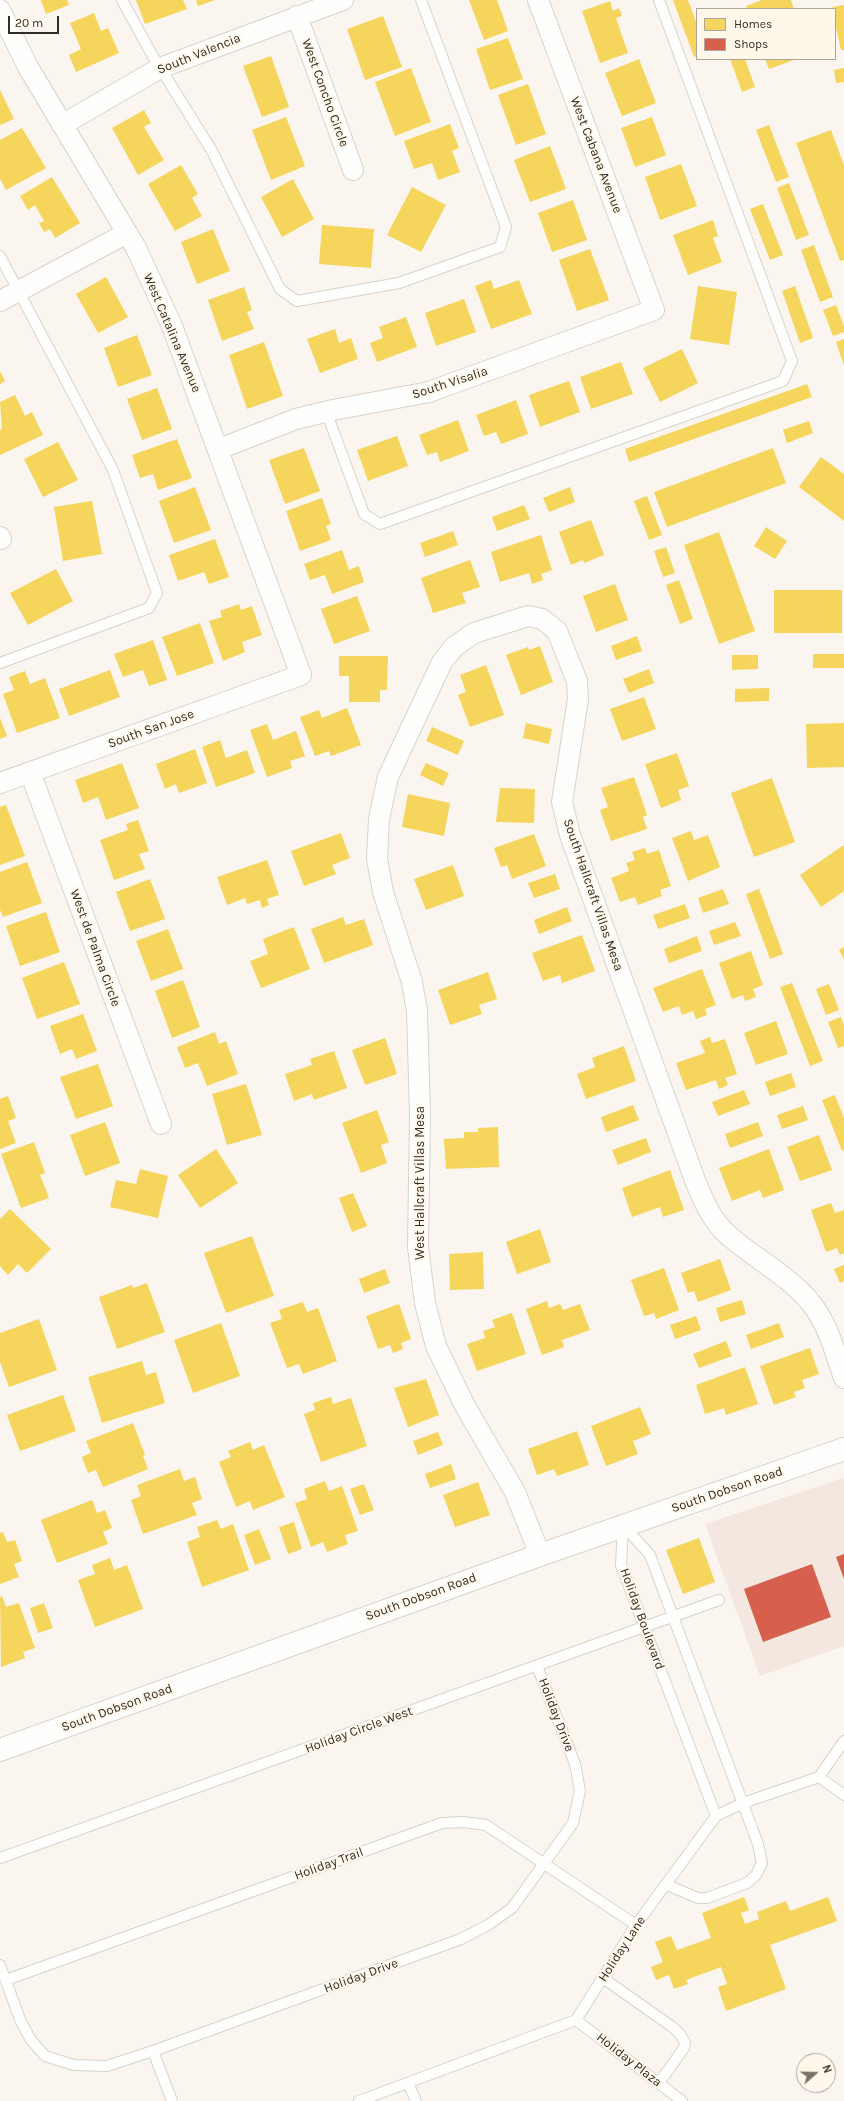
<!DOCTYPE html>
<style>
body{margin:0}
#map{position:relative;width:844px;height:2101px;overflow:hidden;background:#faf6ef;font-family:Karla,sans-serif}
canvas{display:block}
.legend{position:absolute;left:696px;top:8px;width:140px;height:52px;box-sizing:border-box;background:#fff7ea;border:1px solid #ada69b;margin:0;padding:5px 7px;list-style:none;font-size:12px;color:#322d25}
.legend li{display:flex;align-items:center;gap:8px;height:20px}
.legend b{width:20px;border:1px solid #ada69b}
.north{position:absolute;left:796px;top:2053px;width:40px;height:40px;box-sizing:border-box;background:#fff7ea;border:1px solid #ada69b;border-radius:50%;rotate:70deg;font-size:11px;font-weight:700;line-height:16px;text-align:center;color:#322d25}
.north::after{content:'';display:block;margin:auto;width:14px;height:18px;background:#78736c;clip-path:polygon(50% 0,100% 100%,50% 72%,0 100%)}
.scale{position:absolute;left:8px;top:16px;width:51px;height:18px;box-sizing:border-box;border:2px solid #322d25;border-top:0;padding-left:5px;font-size:12px;line-height:14px;white-space:nowrap;color:#322d25;-webkit-text-stroke:3px #fff7ea;paint-order:stroke}
</style>
<div id="map">
<canvas width="844" height="2101"></canvas>
<ul class="legend">
<li><b style="height:11px;background:#f6d55c"></b>Homes</li>
<li><b style="height:11px;background:#d6604d"></b>Shops</li>
</ul>
<div class="north">N</div>
<div class="scale">20 m</div>
</div>
<script>
const ctx = document.querySelector('canvas').getContext('2d');
ctx.lineJoin = 'round';
function fill(path, color) {
  ctx.fillStyle = color;
  ctx.fill(path, 'evenodd');
}
function stroke(path, color, width, dash) {
  ctx.strokeStyle = color;
  ctx.lineWidth = width;
  ctx.lineCap = dash ? 'butt' : 'round';
  ctx.setLineDash(dash || []);
  ctx.stroke(path);
}
function label(font, color, halo, rows, align = 'center') {
  ctx.font = font + ' Karla,sans-serif';
  ctx.lineWidth = 4;
  ctx.setLineDash([]);
  ctx.textBaseline = 'middle';
  ctx.strokeStyle = halo;
  ctx.fillStyle = color;
  for (const [text, x, y, turn = 0] of rows) {
    ctx.save();
    ctx.translate(x, y);
    ctx.rotate((+turn || 0) * Math.PI / 180);
    ctx.textAlign = isNaN(turn) ? turn : align;
    if (halo) ctx.strokeText(text, 0, 0);
    ctx.fillText(text, 0, 0);
    ctx.restore();
  }
}
fill(new Path2D(`
 M844 1478V1646L760 1676 705 1524Z`), '#f4e7e0');
fill(new Path2D(`
 M41 0H67L69 5 46 14Z
 M136 0H183L187 9 145 24Z
 M196 0H215L198 6Z
 M469 0H497L508 31 484 40Z
 M673 0H688L697 24V56L694 57Z
 M762 0H791L794 9H747L746 6Z
 M610 1 613 11 619 8 622 16 616 18 628 53 600 63 582 11Z
 M844 5V50H841L835 23V9L832 7Z
 M94 13 101 31 108 28 119 53 76 72 69 55 81 49 70 23Z
 M383 16 402 67 365 80 347 29Z
 M508 38 523 79 490 90 476 49Z
 M271 56 289 107 262 117 243 66Z
 M639 59 656 103 622 116 605 73Z
 M730 59H745L755 87 742 92Z
 M765 59H797L769 69Z
 M411 68 431 122 395 136 375 82Z
 M844 68V82L836 83 834 70Z
 M528 84 546 134 516 145 498 95Z
 M0 90 14 119 0 125Z
 M144 110 151 123 144 127 164 160 138 175 112 128Z
 M286 117 305 166 271 180 252 130Z
 M652 117 666 155 635 167 621 128Z
 M450 124 459 148 452 151 460 172 438 180 432 163 414 169 404 141Z
 M769 125 789 177 776 182 756 130Z
 M22 128 46 168 6 190 0 179V140Z
 M831 130 844 165V260L840 261 796 143Z
 M550 146 566 189 530 202 514 160Z
 M681 164 697 206 660 220 645 177Z
 M181 165 198 194 192 198 202 216 175 231 148 184Z
 M52 177 80 223 55 238 50 229 44 232 39 223 44 221 35 205 28 210 20 196Z
 M293 179 314 219 282 237 261 197Z
 M789 183 809 235 796 240 777 188Z
 M412 187 446 205 421 252 387 235Z
 M573 200 587 240 552 252 538 213Z
 M763 204 783 255 770 260 750 209Z
 M713 220 718 236 713 238 722 262 688 275 673 235Z
 M322 225 374 229 371 268 319 264Z
 M213 229 230 271 197 284 181 242Z
 M814 245 833 297 820 302 801 250Z
 M590 249 609 300 577 311 559 260Z
 M106 277 128 317 98 333 76 294Z
 M491 280 494 289 519 280 532 314 491 329 475 286Z
 M698 286 737 292 729 345 690 339Z
 M795 286 813 338 800 343 782 291Z
 M244 287 252 310 247 312 254 329 222 341 208 300Z
 M464 299 476 332 436 346 425 313Z
 M836 305 844 326V332L833 336 823 310Z
 M406 317 417 347 377 362 370 343 383 338 379 327Z
 M335 329 339 343 351 338 358 359 320 373 307 339Z
 M137 335 152 375 118 387 104 348Z
 M844 339V365L836 342Z
 M264 342 283 396 247 409 229 355Z
 M682 349 698 383 660 402 643 368Z
 M621 362 633 394 591 409 580 377Z
 M0 371 5 381 0 384Z
 M569 381 580 412 540 427 529 395Z
 M807 384 812 397 629 462 625 449Z
 M157 388 172 429 142 440 127 399Z
 M15 395 25 416 32 412 43 435 0 455V430L2 429 0 402Z
 M516 400 528 434 501 444 496 432 484 436 476 415Z
 M458 420 469 451 440 462 437 452 427 455 419 435Z
 M809 421 813 433 787 443 783 430Z
 M397 436 408 466 368 481 357 450Z
 M177 439 192 478 158 490 153 474 140 478 132 455Z
 M58 442 78 480 43 497 24 459Z
 M304 448 320 491 285 504 269 460Z
 M773 448 786 483 667 527 654 492Z
 M821 457 844 474V521L799 487Z
 M195 487 211 530 174 543 159 501Z
 M570 487 575 502 549 512 543 498Z
 M647 496 662 535 649 540 634 501Z
 M322 498 331 524 326 526 331 540 300 551 286 511Z
 M92 501 102 554 63 561 54 507Z
 M524 505 530 519 497 531 492 517Z
 M591 520 604 555 584 563 583 560 571 565 559 532Z
 M766 527 787 541 775 559 754 546Z
 M453 531 458 545 425 557 420 543Z
 M719 532 755 631 719 644 684 545Z
 M541 535 552 570 541 574 543 580 532 584 529 573 500 582 491 552Z
 M215 539 229 577 209 584 204 572 178 581 169 555Z
 M666 547 675 573 663 577 654 551Z
 M342 550 349 570 359 566 364 582 332 594 325 575 310 580 304 564Z
 M470 560 480 587 462 593 466 603 433 613 421 578Z
 M56 569 73 601 28 625 10 593Z
 M679 580 693 619 680 624 666 585Z
 M615 584 628 620 596 632 583 596Z
 M774 590H842V633H774Z
 M357 596 370 631 334 644 321 609Z
 M239 604 241 610 252 606 262 635 242 642 245 652 223 661 209 621 222 617 220 611Z
 M200 623 214 663 177 676 162 637Z
 M637 636 642 651 616 660 611 646Z
 M153 640 167 680 149 686 143 670 123 677 114 654Z
 M540 646 553 682 521 695 506 655 528 647 529 650Z
 M813 654H844V668H813Z
 M732 655H758V669L732 670Z
 M339 656H388L387 690H380V702H349V676H339Z
 M486 665 504 715 470 727 458 695 466 692 460 675Z
 M649 669 654 683 629 693 623 679Z
 M110 670 120 697 69 716 59 689Z
 M25 671 30 684 45 678 60 718 17 733 3 694 14 690 9 677Z
 M769 688V701L735 702V689Z
 M644 697 656 729 622 741 610 709Z
 M347 708 361 745 331 756 329 751 315 756 300 717 319 710 322 718Z
 M0 718 7 736 0 739Z
 M526 723 552 729 549 744 523 738Z
 M844 723V767L807 768 806 724Z
 M267 724 273 740 296 731 305 756 290 761 292 768 267 777 250 730Z
 M432 727 464 741 458 755 426 741Z
 M220 740 226 758 247 750 255 773 216 787 202 747Z
 M195 749 207 783 179 793 176 784 165 789 156 764Z
 M677 753 689 786 678 790 681 800 661 808 645 764Z
 M122 763 139 808 106 820 98 797 83 803 75 780Z
 M426 763 449 773 443 786 420 775Z
 M634 777 647 815 643 817 647 829 611 841 600 810 608 807 601 788Z
 M772 778 795 842 754 857 731 793Z
 M500 788 535 789 534 823 496 822Z
 M408 794 450 803 444 836 402 827Z
 M6 805 25 856 0 865V807Z
 M138 820 149 851 139 854 145 869 114 880 100 840 128 830 126 824Z
 M691 831 694 840 708 835 720 867 688 881 672 838Z
 M341 833 350 858 332 865 336 874 304 886 291 851Z
 M534 834 546 866 512 879 507 865 501 867 494 848Z
 M844 845V891L821 907 800 875Z
 M645 848 647 854 659 850 671 886 660 890 662 896 638 905 635 897 620 902 611 878 629 871 626 863 635 860 632 852Z
 M267 860 279 895 267 899 269 905 262 908 260 900 247 904 245 898 227 905 217 877Z
 M27 862 42 903 3 917 0 910V872Z
 M453 865 464 896 426 910 414 879Z
 M555 874 560 889 534 898 528 883Z
 M150 879 165 919 130 931 116 892Z
 M723 889 729 904 703 913 698 898Z
 M759 889 783 954 770 959 746 894Z
 M685 904 690 918 658 929 653 915Z
 M567 907 572 921 539 934 534 920Z
 M46 912 60 952 20 966 6 926Z
 M343 917 346 925 364 919 373 945 324 963 311 929Z
 M735 922 741 936 714 945 709 931Z
 M294 927 310 969 261 988 250 961 268 954 263 939Z
 M168 929 183 969 151 981 136 941Z
 M582 935 595 971 562 983 560 975 543 981 532 953Z
 M697 936 702 951 669 963 664 949Z
 M844 947V959L839 950Z
 M751 951 763 985 753 989 756 997 745 1001 743 995 732 999 719 963Z
 M64 962 80 1004 37 1019 22 978Z
 M702 969 716 1005 705 1009 707 1015 696 1019 693 1011 682 1015 679 1006 663 1012 653 988Z
 M488 972 497 999 479 1005 482 1014 450 1025 438 990Z
 M183 980 200 1027 172 1038 155 991Z
 M792 983 823 1061 810 1066 780 987Z
 M829 984 839 1010 826 1015 816 989Z
 M83 1014 97 1051 76 1059 72 1049 60 1054 50 1026Z
 M841 1017 844 1025V1046L838 1048 828 1022Z
 M776 1021 788 1054 756 1065 744 1033Z
 M215 1032 219 1044 226 1041 238 1074 207 1086 198 1063 185 1068 177 1047Z
 M710 1037 712 1043 725 1039 737 1074 725 1078 728 1085 719 1089 716 1080 686 1090 676 1063 705 1053 700 1041Z
 M385 1038 397 1074 365 1085 352 1050Z
 M624 1046 636 1081 586 1099 577 1074 595 1067 592 1058Z
 M334 1051 347 1088 314 1100 312 1094 294 1101 285 1074 312 1065 310 1059Z
 M98 1064 113 1106 76 1119 60 1077Z
 M791 1073 796 1087 770 1096 765 1082Z
 M246 1084 262 1135 227 1145 212 1094Z
 M744 1090 750 1104 718 1116 712 1102Z
 M835 1095 844 1118V1150L842 1151 822 1100Z
 M8 1096 16 1118 8 1121 16 1143 0 1149V1099Z
 M633 1105 639 1120 606 1132 601 1117Z
 M803 1106 808 1120 782 1129 777 1115Z
 M377 1110 389 1142 381 1145 387 1163 361 1173 342 1123Z
 M105 1122 120 1163 85 1176 70 1135Z
 M758 1122 763 1136 730 1148 725 1134Z
 M498 1127 499 1167 446 1169 444 1139 464 1138V1132H478V1128Z
 M819 1135 832 1170 800 1181 787 1147Z
 M646 1138 651 1152 618 1165 612 1150Z
 M34 1142 45 1173 40 1175 49 1198 21 1208 1 1154Z
 M216 1149 238 1183 200 1208 178 1175Z
 M769 1149 784 1190 763 1198 760 1190 732 1201 719 1168Z
 M140 1169 168 1176 158 1218 110 1207 116 1180 136 1184Z
 M670 1170 684 1210 663 1217 660 1207 632 1217 622 1188Z
 M353 1193 367 1226 352 1232 339 1198Z
 M831 1203 835 1213 844 1210V1253L840 1255 837 1248 826 1252 811 1210Z
 M10 1209 51 1249 27 1273 18 1264 8 1275 0 1266V1219Z
 M540 1229 551 1262 517 1274 506 1242Z
 M252 1236 274 1296 226 1313 204 1253Z
 M483 1252 484 1289 450 1290 449 1254Z
 M720 1259 731 1290 698 1302 694 1291 688 1293 681 1273Z
 M844 1265V1281L840 1283 834 1269Z
 M664 1268 679 1310 656 1319 654 1313 644 1316 631 1280Z
 M385 1269 390 1283 364 1293 359 1279Z
 M147 1283 165 1332 117 1349 99 1297 132 1285 133 1288Z
 M742 1300 746 1314 720 1322 716 1308Z
 M547 1301 549 1308 560 1304 563 1310 580 1304 590 1330 562 1340 564 1347 542 1355 526 1309Z
 M303 1302 307 1312 318 1308 337 1361 303 1374 299 1364 287 1368 270 1323 282 1319 279 1310Z
 M399 1304 411 1339 401 1343 403 1349 393 1353 390 1345 378 1349 366 1316Z
 M512 1313 526 1354 477 1371 467 1344 485 1338 483 1331 495 1327 492 1320Z
 M696 1316 701 1330 675 1339 670 1325Z
 M39 1319 57 1370 9 1387 0 1362V1333Z
 M221 1323 240 1376 193 1393 174 1340Z
 M779 1323 784 1337 751 1349 746 1335Z
 M726 1341 732 1356 699 1368 693 1354Z
 M810 1348 819 1374 802 1380 805 1388 794 1392 796 1397 774 1405 760 1366Z
 M142 1361 146 1375 156 1372 165 1403 102 1423 88 1377Z
 M745 1367 758 1404 726 1415 724 1408 705 1414 696 1385Z
 M426 1379 439 1415 408 1427 394 1388Z
 M63 1395 76 1431 20 1451 7 1415Z
 M331 1397 333 1404 351 1398 367 1446 321 1462 304 1414 315 1410 313 1403Z
 M640 1407 651 1434 633 1441 638 1454 606 1466 591 1426Z
 M133 1423 145 1455 143 1456 148 1469 103 1487 96 1470 88 1473 82 1457 91 1453 86 1441Z
 M577 1431 589 1465 557 1476 554 1469 537 1475 528 1449Z
 M438 1432 443 1445 418 1455 413 1441Z
 M250 1442 253 1450 264 1445 285 1497 253 1510 250 1501 236 1507 219 1462 231 1457 228 1451Z
 M451 1464 456 1479 430 1488 425 1474Z
 M180 1469 184 1481 195 1477 202 1499 192 1503 197 1515 143 1534 131 1500 141 1496 137 1485Z
 M325 1481 329 1491 342 1486 358 1531 345 1535 348 1544 327 1552 323 1542 311 1547 295 1503 307 1499 304 1489Z
 M478 1482 490 1515 455 1527 443 1495Z
 M364 1484 374 1510 360 1515 350 1489Z
 M92 1500 97 1513 105 1510 112 1528 103 1532 108 1544 57 1563 41 1520Z
 M217 1520 221 1529 233 1524 249 1570 202 1587 187 1542 200 1537 197 1527Z
 M294 1522 302 1549 288 1554 279 1527Z
 M259 1529 271 1559 255 1565 244 1535Z
 M3 1532 7 1542 15 1540 22 1561 14 1564 19 1577 0 1584V1533Z
 M699 1538 715 1582 683 1594 666 1550Z
 M110 1558 114 1570 127 1565 143 1609 95 1627 78 1580 95 1574 92 1565Z
 M2 1596 6 1607 19 1603 35 1648 23 1652 25 1658 1 1667 0 1597Z
 M44 1603 53 1628 38 1633 30 1608Z
 M744 1897 749 1910 741 1913 745 1924 759 1919 757 1912 786 1901 790 1911 828 1897 837 1921 770 1945 786 1989 726 2011 718 1987 727 1984 721 1967 686 1980 688 1984 674 1989 669 1975 656 1980 651 1967 663 1962 655 1942 671 1936 677 1950 711 1938 702 1913Z`), '#f6d55c');
fill(new Path2D(`
 M844 1554V1579L836 1557Z
 M812 1564 831 1617 763 1642 744 1589Z`), '#d6604d');
const lane = new Path2D(`
 M122 0 151 53 212 151 280 289 297 301 399 283 500 247 506 227 421 0
 M0 256 113 470 157 593 149 608 0 663
 M326 411 364 514 380 524 783 381 792 361 659 0
 M623 1525 650 1555 758 1844 762 1863 756 1875 747 1883 707 1898H698L667 1885
 M623 1525 621 1565 716 1816
 M819 1777 844 1795
 M0 1858 719 1600
 M0 1965 21 2022 31 2040 45 2056 74 2065 107 2066 153 2051 461 1939 488 1925 512 1908 573 1823 580 1791 575 1764 537 1666
 M603 1978 671 2026 679 2033 685 2042 684 2048 659 2083
 M6 1980 442 1823 463 1822 486 1825 636 1925
 M576 2020 682 2101
 M153 2051 172 2101
 M408 2083 416 2101
 M359 2101 576 2020 636 1925 716 1816 743 1803 819 1777 844 1741`);
const street = new Path2D(`
 M0 10 28 67 136 248 172 326 301 675 0 783
 M297 16 353 170
 M62 125 160 68 343 0
 M0 301 127 233
 M219 449 296 419 333 410 429 392 654 310 538 0
 M0 537 1 539
 M30 772 161 1124
 M540 1555 515 1492 465 1406 436 1346 425 1303 418 1247 420 1114 417 1011 412 982 383 892 377 859 379 819 388 777 442 662 454 647 474 633 528 616 542 619 557 631 577 681 578 699 562 802 570 835 696 1183C704 1202 712 1221 728 1235 754 1258 788 1275 811 1303 828 1324 835 1352 844 1378`);
const secondary = new Path2D(`
 M0 1750 540 1555 844 1449`);
stroke(lane, '#d7d3cc', 12);
stroke(street, '#d7d3cc', 22);
stroke(secondary, '#d7d3cc', 24);
stroke(lane, '#fefefd', 10);
stroke(street, '#fefefd', 20);
stroke(secondary, '#fefefd', 22);
label('13px', '#322d25', '#fff7ea', [
 ["South Valencia",199,54,-22],
 ["West Concho Circle",325,93,70],
 ["West Cabana Avenue",596,155,69],
 ["West Catalina Avenue",172,333,67],
 ["South Visalia",450,383,-18],
 ["South San Jose",151,729,-20],
 ["South Hallcraft Villas Mesa",593,895,71],
 ["West de Palma Circle",95,948,70],
 ["West Hallcraft Villas Mesa",420,1183,-90],
 ["South Dobson Road",727,1490,-19],
 ["South Dobson Road",421,1597,-20],
 ["Holiday Boulevard",642,1619,70],
 ["South Dobson Road",117,1708,-20],
 ["Holiday Drive",556,1715,69],
 ["Holiday Circle West",359,1730,-20],
 ["Holiday Trail",329,1864,-20],
 ["Holiday Lane",622,1949,-57],
 ["Holiday Drive",361,1976,-20],
 ["Holiday Plaza",629,2060,38]
]);
</script>
